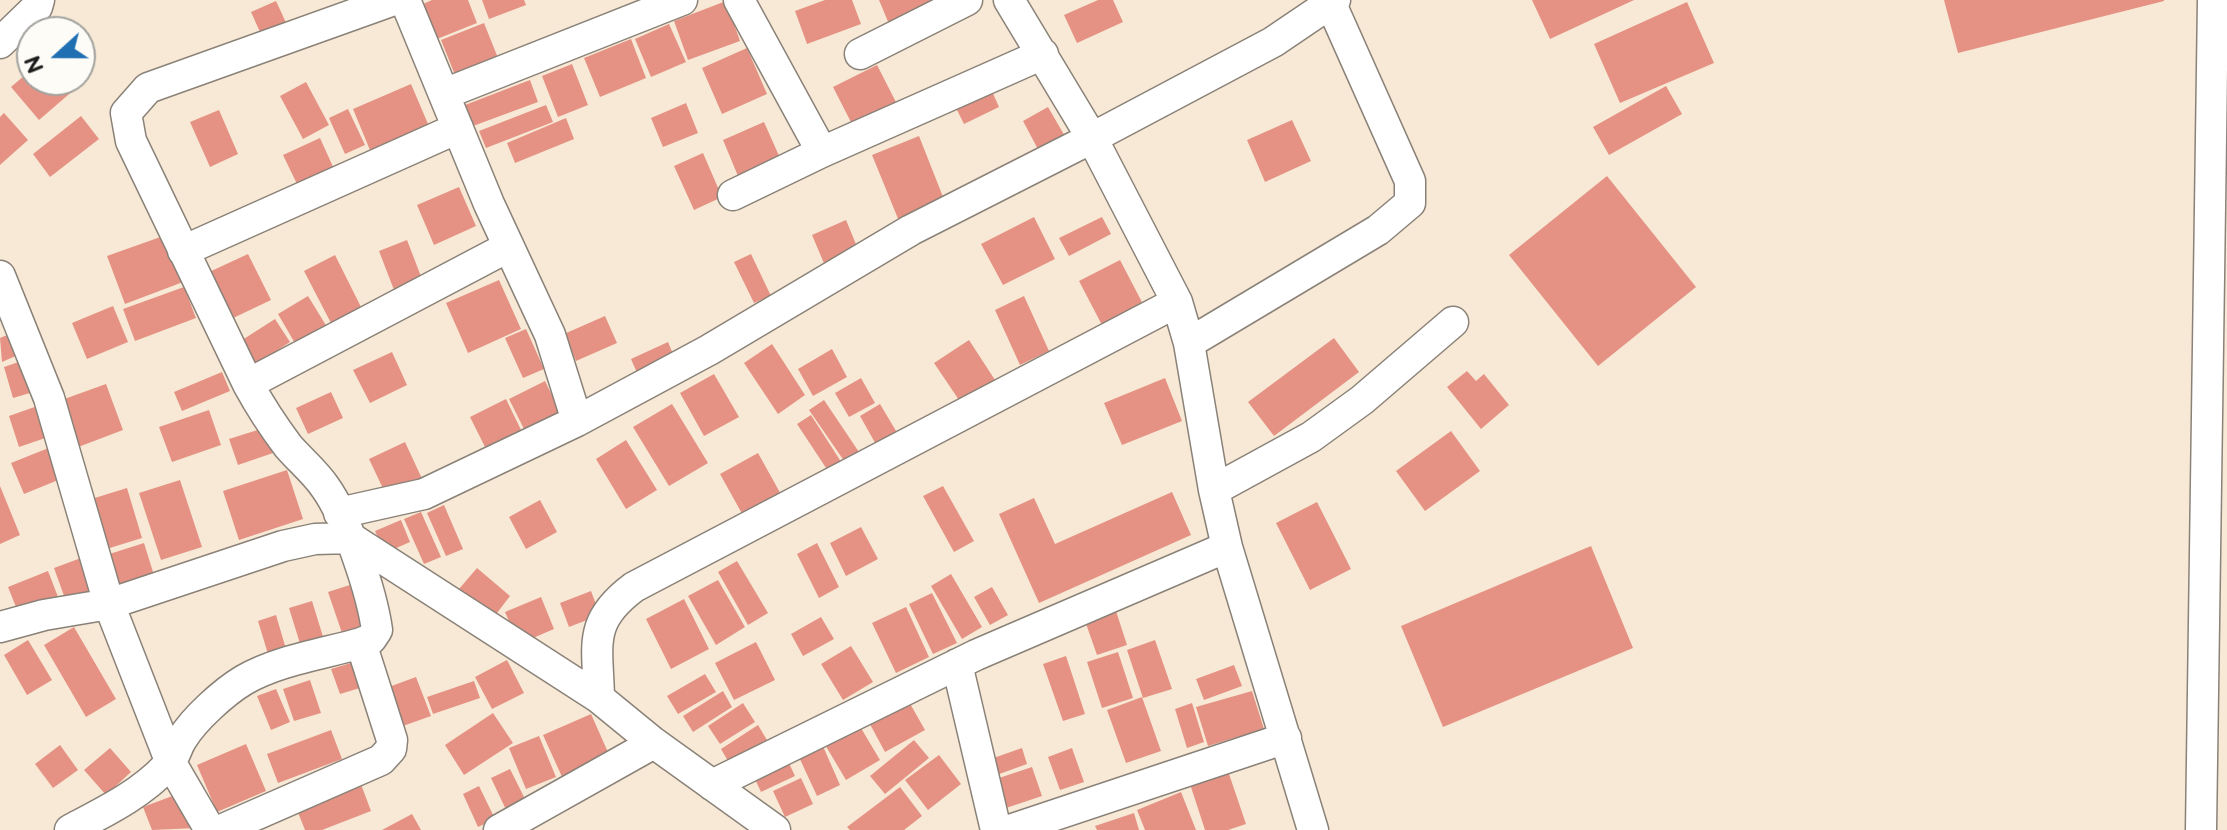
<!DOCTYPE html>
<style>
body{margin:0}
#map{position:relative;width:2227px;height:830px;overflow:hidden;background:#f7e9d5;font-family:"Balsamiq Sans",sans-serif}
canvas{display:block}
.north{position:absolute;left:16px;top:16px;width:80px;height:80px;box-sizing:border-box;background:#fdfcf7;border:2px solid #a3a29f;border-radius:50%;rotate:249deg;font-size:22px;font-weight:700;line-height:32px;text-align:center;color:#1c1c1c}
.north::after{content:'';display:block;margin:auto;width:28px;height:36px;background:#1f6fb2;clip-path:polygon(50% 0,100% 100%,50% 72%,0 100%)}
</style>
<div id="map">
<canvas width="2227" height="830"></canvas>
<div class="north">N</div>
</div>
<script>
const ctx = document.querySelector('canvas').getContext('2d');
ctx.lineJoin = 'round';
function fill(path, color) {
  ctx.fillStyle = color;
  ctx.fill(path, 'evenodd');
}
function stroke(path, color, width, dash) {
  ctx.strokeStyle = color;
  ctx.lineWidth = width;
  ctx.lineCap = dash ? 'butt' : 'round';
  ctx.setLineDash(dash || []);
  ctx.stroke(path);
}
fill(new Path2D(`
 M432 0H468L477 23 437 39 423 4Z
 M482 0H524L526 5 489 19Z
 M825 0H852L861 24 807 44 795 11Z
 M879 0H942L889 24Z
 M1098 0H1113L1123 22 1077 43 1064 15Z
 M1532 0H1634L1550 39Z
 M1944 0H2164V1L1958 53Z
 M276 1 289 29 264 41 251 12Z
 M726 1 740 41 688 60 674 21Z
 M1687 2 1714 63 1620 103 1594 44Z
 M484 23 502 68 459 85 441 40Z
 M669 24 686 62 651 77 635 39Z
 M631 39 646 78 600 97 584 58Z
 M747 48 767 94 722 114 702 68Z
 M572 64 588 105 558 117 542 76Z
 M877 65 899 108 855 130 833 87Z
 M32 69V80H67L75 89 39 120 11 87Z
 M530 80 538 102 473 126 465 105Z
 M306 82 329 125 303 139 280 96Z
 M411 84 431 131 372 155 353 109Z
 M1666 86 1682 114 1609 155 1593 127Z
 M991 89 999 107 964 124 955 106Z
 M686 103 698 133 663 147 651 118Z
 M546 105 553 122 486 148 479 131Z
 M1048 107 1066 138 1040 153 1023 121Z
 M348 109 365 145 345 154 329 118Z
 M219 110 238 154 210 167 190 122Z
 M4 113 28 140 0 165V117Z
 M81 116 99 139 50 177 33 154Z
 M566 118 574 139 515 163 507 143Z
 M1292 120 1311 161 1265 182 1247 140Z
 M764 122 780 158 738 176 723 140Z
 M919 136 947 207 901 226 872 155Z
 M320 138 334 169 298 186 283 155Z
 M703 153 722 197 694 210 674 166Z
 M1607 176 1696 287 1598 366 1509 255Z
 M459 187 476 226 434 245 417 205Z
 M1034 217 1055 259 1003 285 981 244Z
 M1102 217 1111 234 1069 256 1059 238Z
 M846 220 860 254 826 268 812 235Z
 M166 235 183 282 125 304 107 256Z
 M407 240 422 279 394 290 379 251Z
 M248 254 271 300 229 320 207 273Z
 M751 254 771 296 754 303 734 262Z
 M335 255 362 309 332 325 304 271Z
 M1120 260 1144 306 1103 327 1079 281Z
 M499 280 521 329 468 353 446 303Z
 M184 287 196 318 135 341 123 309Z
 M308 296 327 327 296 345 278 314Z
 M1024 296 1049 351 1020 365 995 310Z
 M113 306 128 342 87 359 72 323Z
 M605 316 617 343 576 361 564 334Z
 M275 319 290 342 255 365 239 342Z
 M526 329 544 369 523 378 505 338Z
 M19 330 27 351 2 362 0 338Z
 M1334 338 1359 372 1274 436 1248 402Z
 M969 340 995 380 961 403 934 363Z
 M668 342 678 366 641 382 631 359Z
 M772 344 805 395 778 414 744 363Z
 M832 349 847 377 813 396 798 369Z
 M392 352 407 385 370 403 353 370Z
 M30 358 40 390 13 398 4 367Z
 M1467 371 1476 381 1484 374 1509 405 1481 429 1447 387Z
 M222 372 230 391 182 411 174 392Z
 M714 374 739 417 704 436 680 393Z
 M861 378 875 403 849 417 835 393Z
 M1165 378 1182 421 1122 445 1104 403Z
 M545 381 566 424 530 441 509 399Z
 M106 384 123 430 73 449 56 402Z
 M331 392 343 418 308 434 296 408Z
 M506 399 524 436 488 453 470 417Z
 M824 400 863 458 849 468 809 410Z
 M46 403 57 434 19 447 9 416Z
 M672 404 708 463 669 486 633 427Z
 M880 404 899 436 878 448 860 416Z
 M209 410 221 445 172 462 159 427Z
 M811 415 847 471 834 480 797 424Z
 M264 428 273 453 238 465 229 439Z
 M1451 431 1480 471 1425 511 1396 471Z
 M626 440 657 490 626 509 596 459Z
 M405 442 424 483 388 499 369 459Z
 M56 445 68 476 24 494 11 463Z
 M758 453 783 498 745 519 720 474Z
 M287 470 303 519 239 540 223 491Z
 M180 480 202 547 161 560 139 493Z
 M0 486 20 535 0 544Z
 M943 486 974 541 954 552 923 496Z
 M127 488 142 538 100 551 85 501Z
 M1172 492 1191 535 1039 603 999 514 1034 498 1055 544Z
 M540 500 557 532 526 549 509 517Z
 M1317 502 1351 569 1310 590 1276 523Z
 M444 505 463 549 446 556 427 513Z
 M421 512 441 557 424 564 404 519Z
 M401 520 410 542 385 553 375 531Z
 M861 527 878 559 846 576 830 543Z
 M144 543 158 588 113 601 100 557Z
 M817 543 839 587 819 598 797 554Z
 M1591 546 1633 648 1443 727 1401 626Z
 M89 555 102 592 67 604 54 568Z
 M737 561 768 613 748 625 718 572Z
 M477 568 510 596 494 617 459 589Z
 M48 571 60 602 20 617 8 587Z
 M951 574 982 627 962 639 931 586Z
 M718 580 745 627 716 645 688 596Z
 M353 584 366 625 342 633 328 592Z
 M992 587 1008 615 990 625 974 597Z
 M591 591 600 615 569 627 560 603Z
 M932 593 957 643 933 654 909 604Z
 M541 597 554 629 519 644 505 612Z
 M684 599 709 649 671 669 646 619Z
 M312 601 325 643 302 650 289 608Z
 M906 607 929 657 896 673 872 623Z
 M1115 608 1127 645 1097 655 1084 618Z
 M276 615 286 649 268 654 258 621Z
 M821 617 834 639 803 656 791 634Z
 M74 627 116 699 86 717 44 645Z
 M28 640 52 680 27 695 4 655Z
 M1155 640 1172 689 1143 698 1127 650Z
 M756 642 775 680 734 700 715 663Z
 M851 646 873 682 843 700 821 664Z
 M1118 652 1133 698 1102 708 1087 662Z
 M1066 656 1085 714 1063 721 1043 664Z
 M364 659 373 684 340 694 331 669Z
 M507 660 524 693 492 709 475 677Z
 M1234 665 1242 686 1204 700 1196 679Z
 M705 674 716 692 678 714 667 696Z
 M416 677 431 716 400 727 386 688Z
 M310 680 321 713 294 721 283 689Z
 M474 681 480 698 433 714 427 697Z
 M276 689 290 722 271 730 257 696Z
 M723 691 732 707 693 732 683 716Z
 M1252 691 1264 729 1208 746 1196 707Z
 M904 693 925 730 885 752 865 715Z
 M1142 697 1161 751 1126 763 1107 710Z
 M743 703 755 722 720 744 708 726Z
 M1192 703 1204 742 1187 748 1175 709Z
 M493 713 513 743 464 775 445 745Z
 M591 714 611 759 563 779 543 735Z
 M858 723 880 760 846 780 824 743Z
 M758 725 770 745 732 768 721 749Z
 M331 730 342 759 278 783 267 754Z
 M539 736 556 777 526 789 509 748Z
 M914 740 929 758 885 794 870 776Z
 M246 744 266 791 217 812 197 765Z
 M822 744 840 785 817 796 798 755Z
 M60 745 78 770 53 788 35 764Z
 M110 748 131 772 106 795 84 770Z
 M1022 748 1027 764 991 777 985 761Z
 M1072 748 1084 782 1060 790 1048 757Z
 M939 755 961 784 928 810 905 780Z
 M788 761 795 776 761 792 754 777Z
 M1032 767 1042 796 1000 810 990 781Z
 M510 769 529 807 509 816 491 778Z
 M1228 771 1246 824 1228 830H1205L1190 784Z
 M801 778 813 804 785 817 773 791Z
 M359 779 371 811 322 830H305L295 805Z
 M479 786 495 819 478 827 463 794Z
 M900 787 922 816 904 830H850L847 827Z
 M183 792 197 828 152 830 143 807Z
 M1181 792 1196 830H1145L1137 810Z
 M1134 813 1139 830H1097L1095 826Z
 M412 814 421 830H382Z`), '#e59284');
const minor = new Path2D(`
 M405 0 489 204 550 335 577 421
 M739 0 822 152
 M1009 0 1092 138 1273 42 1335 0
 M0 43 37 7 39 0
 M860 54 967 0
 M444 94 682 0
 M733 195 822 152 1043 54
 M183 251 458 128
 M0 276 49 398 109 604 171 763 210 830
 M1189 343 1378 230 1410 203V181L1331 4
 M248 384 508 247
 M1214 490 1311 437 1362 400 1453 322
 M339 513 424 494 577 421 709 350 911 230 1092 138 1177 302 1189 343 1214 490 1227 547 1313 830
 M0 627 44 615 109 604 283 546 315 539 351 538 599 698 654 743 775 830
 M957 664 996 830
 M599 698C598 645 587 622 634 587L1177 302
 M712 785 976 655 1227 547
 M70 830C104 812 140 795 167 766 175 759 176 748 182 739 194 719 224 692 244 680 279 660 323 654 361 643L371 639 377 630C372 594 347 517 325 487 315 472 300 460 288 446 273 426 260 406 248 384L131 141 126 113 148 88 394 0
 M221 830 381 760 391 749 392 740 361 643
 M499 830 654 743
 M1010 830 1286 738
 M2201 830 2213 0`);
stroke(minor, '#8a8278', 33);
stroke(minor, '#fff', 30);
</script>
